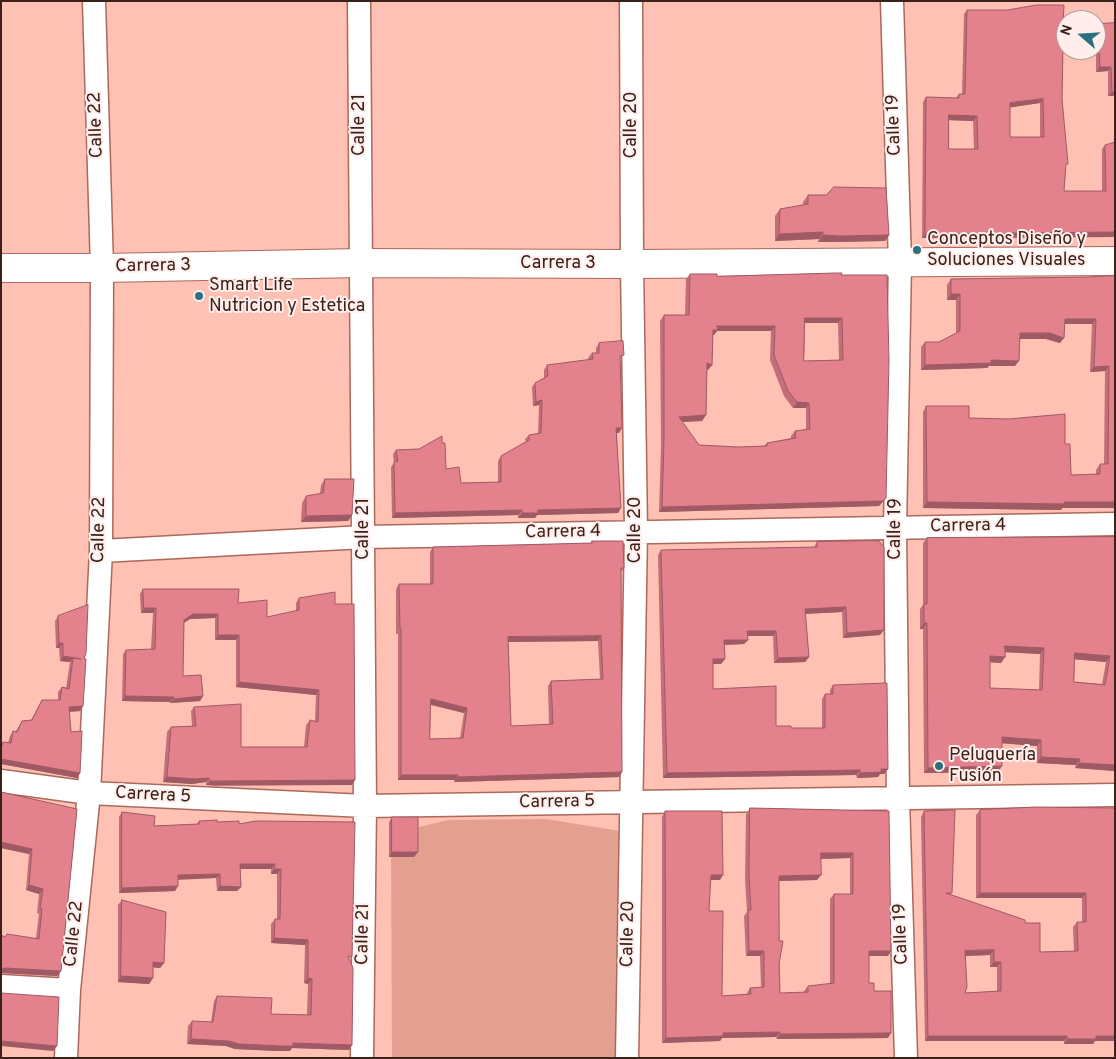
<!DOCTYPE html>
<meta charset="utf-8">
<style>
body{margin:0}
#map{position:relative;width:1116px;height:1059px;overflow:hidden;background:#fec1b3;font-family:Overpass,sans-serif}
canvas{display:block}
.frame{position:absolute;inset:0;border:2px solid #3c201a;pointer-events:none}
.north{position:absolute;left:1056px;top:10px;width:50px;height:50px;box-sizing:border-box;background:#ffeeeb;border:1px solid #b19c97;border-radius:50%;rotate:289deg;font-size:14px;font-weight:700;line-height:20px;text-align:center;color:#3c201a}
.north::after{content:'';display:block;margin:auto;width:18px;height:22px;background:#2a707e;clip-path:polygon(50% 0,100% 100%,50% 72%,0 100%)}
</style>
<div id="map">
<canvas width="1116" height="1059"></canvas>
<div class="frame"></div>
<div class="north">N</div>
</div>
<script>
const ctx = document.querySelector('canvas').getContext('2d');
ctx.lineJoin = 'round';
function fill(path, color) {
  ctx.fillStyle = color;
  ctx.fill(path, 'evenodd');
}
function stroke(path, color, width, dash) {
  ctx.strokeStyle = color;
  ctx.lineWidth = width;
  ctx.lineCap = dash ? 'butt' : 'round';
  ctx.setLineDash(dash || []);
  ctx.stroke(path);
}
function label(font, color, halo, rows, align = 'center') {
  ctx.font = font + ' Overpass,sans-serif';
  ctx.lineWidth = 4;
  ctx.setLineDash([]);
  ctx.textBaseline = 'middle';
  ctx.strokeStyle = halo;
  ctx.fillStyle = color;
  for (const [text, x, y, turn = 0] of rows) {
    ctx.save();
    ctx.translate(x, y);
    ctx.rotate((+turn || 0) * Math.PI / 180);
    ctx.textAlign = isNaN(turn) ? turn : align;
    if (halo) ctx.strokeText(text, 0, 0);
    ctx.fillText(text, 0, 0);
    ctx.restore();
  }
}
fill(new Path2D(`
 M546 819 626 832 619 1058H392L391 834 448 820Z`), '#e39f90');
const minor = new Path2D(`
 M359 1 365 806 362 1058
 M892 1 900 263 895 528 898 799 906 1058
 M101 551 364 537 1115 524
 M1 781 89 793 365 806 1115 795
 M1 986 69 990
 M66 1058 69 990 89 793 101 551 102 268 94 1
 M627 1058 636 531 632 264 631 1`);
const secondary = new Path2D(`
 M1 268H102L361 263 632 264 1115 261`);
stroke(minor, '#ac685a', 25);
stroke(secondary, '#ac685a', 30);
stroke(minor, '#fff', 22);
stroke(secondary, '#fff', 28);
fill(new Path2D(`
 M967 10 1063 26H1097L1099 24 1115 23V96H1108V71L1096 72V51H1063L1062 99 1065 168 1064 191H1102V149L1105 145 1115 237 922 238 923 102 926 97 956 98 959 94H962L964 14ZM1040 103V137H1010V107ZM949 120 973 121 974 149H949Z
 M808 195 889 235 885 241 835 242H818L819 239 775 241V216L780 209 803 205V202Z
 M690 274 717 276 841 275 886 498 879 506 659 512 661 445 660 321 664 315H685L686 279ZM805 323H838L839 360 804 361ZM717 331H771L770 360 784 396 793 408H806V430L795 431 791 436V438L767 443 764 446 738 447 699 445 682 422 702 421 706 415 707 370H708L712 365 713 335H714Z
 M1115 276V508H1062L1061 510 923 508V412L926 406 969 418 1065 444 1071 475 1096 474V470L1100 464H1104L1105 371 1090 372 1092 324H1064L1060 343 1046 339H1020L1015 366H989L987 368 921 370V347L925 342H939L956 333V300H947V285L951 279 1087 277Z
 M599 343 620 360 619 433H617L618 513 537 515 535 518H518V515L392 518 391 467 394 463 393 454 396 450 419 449 442 443 446 469 461 483 498 482V461L501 456 526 442 525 439 529 435 538 434 539 405 533 406 532 387 535 383 544 378V370L547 365 589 360 588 358 592 353H596V348Z
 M325 479 352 515 348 521 301 522 302 503 306 496 320 494 321 485Z
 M1115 537V771L1075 768 1076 765 1037 763V746L1002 743 998 772 924 773 923 629H920V609L923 605V543L927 538ZM1005 652 1040 654 1039 690 990 688V662L1001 663 1005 657ZM1075 659 1106 662 1102 684 1074 682Z
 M592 541 624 568 621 572 622 772 619 777 454 782 455 780H398V634H396V589L399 584H430V552L433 547 591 543ZM598 641 600 679 551 681 548 686 549 724 511 726 508 642ZM431 705 464 713 460 738 430 739Z
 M817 542 880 635 843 638 842 612 805 614 809 657 805 662 774 663 773 636H748V640L744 644 724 645 725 659 721 664H713V689L776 726 791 728H822V699L825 694H830V690L833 685 888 769 884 774H880L878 777 857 778 856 775 663 778 658 555 661 550 814 547Z
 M143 589 238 603 267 617 296 611V603L299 598 335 604 355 780 352 785 214 786 206 785V782L192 784 163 782 167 732 171 727 192 726 191 711 194 707 241 747H304L306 725 310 720 315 721 316 695 236 687V640H215V618L190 619 184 623 183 676 203 696 200 701 170 703V702L122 701 123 654 126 650 151 649 153 613H141L140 594Z
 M58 616 84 659 80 711 69 712 71 732 80 773 77 778 1 764V744L3 742 8 743 10 736 13 731H16L22 721 31 720 42 700H58V692L62 687 66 688 70 662 60 661 59 648H56L55 621Z
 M750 808 889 811 888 956H869V983L874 991 888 1038 777 1039 776 1037 722 1038 720 1041 662 1043V817L665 811 720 880H710L709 911 722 996 747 994V993L750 988 761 987 760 956H746L744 916 747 912 745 880 746 814ZM850 858V894H834L830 899V984L808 986 804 991V993H780L779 881 817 880 821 859Z
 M1115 808V1041H1095L1093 1044H1064V1041H925L921 817 924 811 951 895 1025 923 1040 952 1074 951 1073 927 1077 922H1082V898H976V815L980 810ZM990 955V967H997V991L965 993 966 956Z
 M77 809 61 971 57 976 1 973 5 937 36 938 39 914 37 913 39 894 26 890 29 854 1 848Z
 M122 812 154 826 197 824 199 821 239 824 256 821 350 960 352 1045 349 1050 292 1048 290 1051H277L235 1049 226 1046 187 1044 188 1026 192 1021 211 1022 214 1001 217 996 271 1014 307 1015 308 984 304 983 305 945 271 943V924L275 919H277V874H271V869H240L241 887 237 891H217L216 878 178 879V886L175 891 119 893V817Z
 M392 817 418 852 414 857H389V822Z
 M122 900 164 963 160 968 153 967V978L149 984 118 982V905Z`), '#c36f79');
fill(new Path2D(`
 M1063 46H1066V50H1096V46H1099L1096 51H1060Z
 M1100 67H1111L1108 71 1096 72Z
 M1112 92H1115V96H1108Z
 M1043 99 1040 103 1007 108 1010 103Z
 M949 115 977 116 973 121 945 120Z
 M823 232 819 239 775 241 779 234Z
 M1115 232V237L922 238 925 234Z
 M823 235H889L885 241 835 242H818Z
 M951 294H960L956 300H947Z
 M805 318H842L838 323H801Z
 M1065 319H1096L1092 324H1061Z
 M717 326H775L771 331H717L714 335H709L713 330Z
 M1020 333H1050L1064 338 1060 343 1046 339H1016Z
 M991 360 1019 361 1015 366H989L987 368 921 370 925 365Z
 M707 363 712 365 708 370 703 368Z
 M1109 366 1105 371 1090 372 1094 367Z
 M542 400 539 405 533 406 536 402Z
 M797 402 809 403 806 408H793Z
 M706 415 702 421 675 422 679 417Z
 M616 428H622L619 433H613Z
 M886 498 879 506 659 512 662 507Z
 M927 502H1115V508H1062L1061 510 923 508Z
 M621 508 618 513 537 515 535 518H518L522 513 538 510Z
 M522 510 518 515 392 518 395 513Z
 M352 515 348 521 301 522 306 516Z
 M846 607 842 612 802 614 805 609Z
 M144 608H156L153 613H141Z
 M193 614H218L215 618 190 619 180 625 184 620Z
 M924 623H927L923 629H920Z
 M884 630 880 635 843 638 847 633Z
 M747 631H776L773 636H744Z
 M218 635H239L236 640H215Z
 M601 636 598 641 505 642 508 637Z
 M724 640H748L744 644 721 645Z
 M59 643H63L59 648H56Z
 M1005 646 1044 648 1040 654 1001 652Z
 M1075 653 1110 656 1106 662 1071 659Z
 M63 656 81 659 73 658 70 662 60 661Z
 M990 656 1005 657 1001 663 986 662Z
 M809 657 805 662 774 663 778 658Z
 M713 659H725L721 664H710Z
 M239 682 319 690 316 695 236 687Z
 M125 696 174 697 170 702 122 701Z
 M203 696 200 701 170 703 174 699Z
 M431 699 467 708 464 713 428 704Z
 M83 706 80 711 66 712 69 707Z
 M1002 737 1041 740 1037 746 998 743Z
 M1041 757 1080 759 1076 765 1037 763Z
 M1 759 80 773 77 778 1 764Z
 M1079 763 1115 765V771L1075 768Z
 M1002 766 998 772 924 773 928 768Z
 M881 769H888L884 774H880L878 777 857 778 860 773Z
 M860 770 856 775 663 778 667 773Z
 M622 772 619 777 454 782 457 777Z
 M401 775H458L455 780H398Z
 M167 777 209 778 206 782 192 784 163 782Z
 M355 780 352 785H206L210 781Z
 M1 842 32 849 29 854 1 848Z
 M392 852H418L414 857H389Z
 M821 853H853L850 858 817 859Z
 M240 864H275L271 869H237Z
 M274 869H281L277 874H271Z
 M220 874 216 878 175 880 178 875Z
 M711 875H723L720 880H707Z
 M821 875 817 880 776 881 779 876Z
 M29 885 43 889 39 894 26 890Z
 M178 886 175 891 119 893 122 888Z
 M220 886 241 887 237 891H217Z
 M980 893H1086L1082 898H976Z
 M274 938 308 940 305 945 271 943Z
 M994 950 990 955 962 956 965 951Z
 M749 951H764L760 956H746Z
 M869 951H891L888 956H866Z
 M153 962 164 963 160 968 149 967Z
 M994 962H1001L997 967H990Z
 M5 968 61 971 57 976 1 973V969Z
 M121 976 153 978 149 984 118 982Z
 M308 978 312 979 308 984 304 983Z
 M780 1032 776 1037 722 1038 720 1041 662 1043 666 1038 723 1033Z
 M891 1033 888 1038 777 1039 780 1034Z
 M928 1036H1067L1064 1041H925Z
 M1096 1036H1115V1041H1095L1093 1044H1064L1067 1039Z
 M191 1039 293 1043 352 1045 349 1050 292 1048 290 1051H277L235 1049 226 1046 187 1044Z
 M1 1041 57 1046 53 1051 1 1046Z`), '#9f5a63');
const building = new Path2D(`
 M1037 5H1064L1063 26H1066V46H1063L1062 99 1068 164H1066L1064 191H1106L1105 145 1115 142V232L925 234 926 97 959 98V94H965L967 10H1007ZM1043 99 1044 137H1010V103ZM949 115 977 116 978 149H949Z
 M1115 23V92H1112L1111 67H1100L1099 46H1096V26H1099V24Z
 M834 187 886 188 889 235 840 236 823 235V232L779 234 780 209 808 204V195H826Z
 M836 273H842L841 275H887L889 360 886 498 883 501 662 507 664 440V315H689L690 274H717V276ZM805 318H842L843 360 804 361ZM717 326H775L774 355 788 391 797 402 809 403 810 429 795 431 796 438 767 443V446L738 447 699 445 679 417 706 415 707 363 712 365 713 330H718Z
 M1115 276V502H1064L1065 504 927 502 926 406H969V418L1008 419 1065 414V444H1070L1071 475 1100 474V464H1108L1109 366 1094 367 1096 319H1065L1064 338 1050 333H1020L1019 361 991 360V363L925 365V342H939L960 331V294H951V279L1087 277Z
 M623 341 624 355 620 356 622 428H616L621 508 538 510V513H522V510L395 513 394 462 398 461 396 450 419 449 442 436V443H445L446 469 459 467 461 483 501 482V456L529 440V435L541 433 542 400 536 402 535 383 548 376 547 365 593 359 592 353H599V343Z
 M325 479H354L352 515 306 516V496L323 493Z
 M1115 537V765L1079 763 1080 759 1041 757V740L1002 737V766L928 768 927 623H924V604H927V538ZM1005 646 1044 648 1042 690 990 688V656L1005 657ZM1075 653 1110 656 1105 685 1074 682Z
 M592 541H623L624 568H621L622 772 457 777 458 775H401V629H400L399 584H433V547L592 543ZM601 636 603 679 551 681 553 724 511 726 508 637ZM431 699 467 708 463 738 430 739Z
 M879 541 884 547V630L847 633 846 607 805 609 809 657 778 658 776 631H747L748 640H724L725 659H713V689L776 686V726H791V728H825V694H833V685L887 683 888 769H881V772L860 773V770L667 773 661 550 817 547V542Z
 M143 589H239L238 603 267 600V617L299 610V598L335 592V604H354L355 780 218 781H210L209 778 195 779 167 777 171 727 196 726 194 707 241 704V747H307L310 720 318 722 319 690 239 682V635H218V614H193L184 620 183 676 201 675 203 696 174 699V697L125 696 126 650 155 649 156 608H144Z
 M88 605 86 653 84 659H86L83 706 69 707 71 732 82 731 80 773 1 759V749L3 742 11 743 13 731 17 732 22 721 32 720 42 700H60L62 687 69 689 73 658 81 659 63 656V643H59L58 616Z
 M1 792 77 809 61 971 5 968 1 969V935L5 937 7 934 39 939 42 909 40 908 43 889 29 885 32 849 1 842Z
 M1037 807 1115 808V1036H1096V1039H1067V1036H928L924 811 955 810 952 893H946L1025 920V923H1040V952L1078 951 1077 922H1086V893H980V810ZM994 950V962H1001V991L965 993 967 987 965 951Z
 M750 808 889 811 891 951H869V983H874V991H891V1033L780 1034V1032L723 1033V1036L666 1038 665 811H722L723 875H711L709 911H723L722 996 751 994 750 988 764 987V951H749L748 910H751L749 875ZM821 853H853V894H834V983L808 986V992L780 993 779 964 783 941H779V876L821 875Z
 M122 812 155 816 154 826 199 824V821L217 820V822L239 821V824L256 821 355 822 352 957 348 956 353 968 352 1045 293 1043V1046H280L239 1044 229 1041 191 1039 192 1021 213 1022 217 996 272 998 271 1014 311 1015 312 979 308 978V940L274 938 275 919H280L281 869H274L275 864H240L241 887 220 886V874L178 875V886L122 888Z
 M392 817H418V852H392Z
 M122 900 166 912 164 963 153 962V978L121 976Z
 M1 993 59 997 57 1046 1 1041Z`);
fill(building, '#e3818d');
stroke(building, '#9f5a63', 1);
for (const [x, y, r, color] of [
 [917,250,5,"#2a707e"],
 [199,296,5,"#2a707e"],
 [939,766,5,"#2a707e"]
]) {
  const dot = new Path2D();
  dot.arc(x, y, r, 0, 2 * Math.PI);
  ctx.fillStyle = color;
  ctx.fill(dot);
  stroke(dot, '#ffeeeb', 2);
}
label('18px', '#3c201a', '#ffeeeb', [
 ["Calle 22",97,125,-92],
 ["Calle 21",360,125,-90],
 ["Calle 20",632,125,-90],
 ["Calle 19",895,125,-92],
 ["Carrera 3",558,264],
 ["Carrera 3",153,267,-1],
 ["Carrera 4",968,527,-1],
 ["Calle 21",364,529,-90],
 ["Calle 19",896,529,-90],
 ["Calle 22",100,530,-89],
 ["Calle 20",636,530,-90],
 ["Carrera 4",563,533,-1],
 ["Carrera 5",153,796,3],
 ["Carrera 5",557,803,-1],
 ["Calle 22",75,934,-84],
 ["Calle 21",364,934,-89],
 ["Calle 20",629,934,-89],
 ["Calle 19",902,934,-92]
]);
label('18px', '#3c201a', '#ffeeeb', [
 ["Conceptos Diseño y",927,240],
 ["Soluciones Visuales",927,261],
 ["Smart Life",209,286],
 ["Nutricion y Estetica",209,307],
 ["Peluquería",949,756],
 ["Fusión",949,777]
], 'left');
</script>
